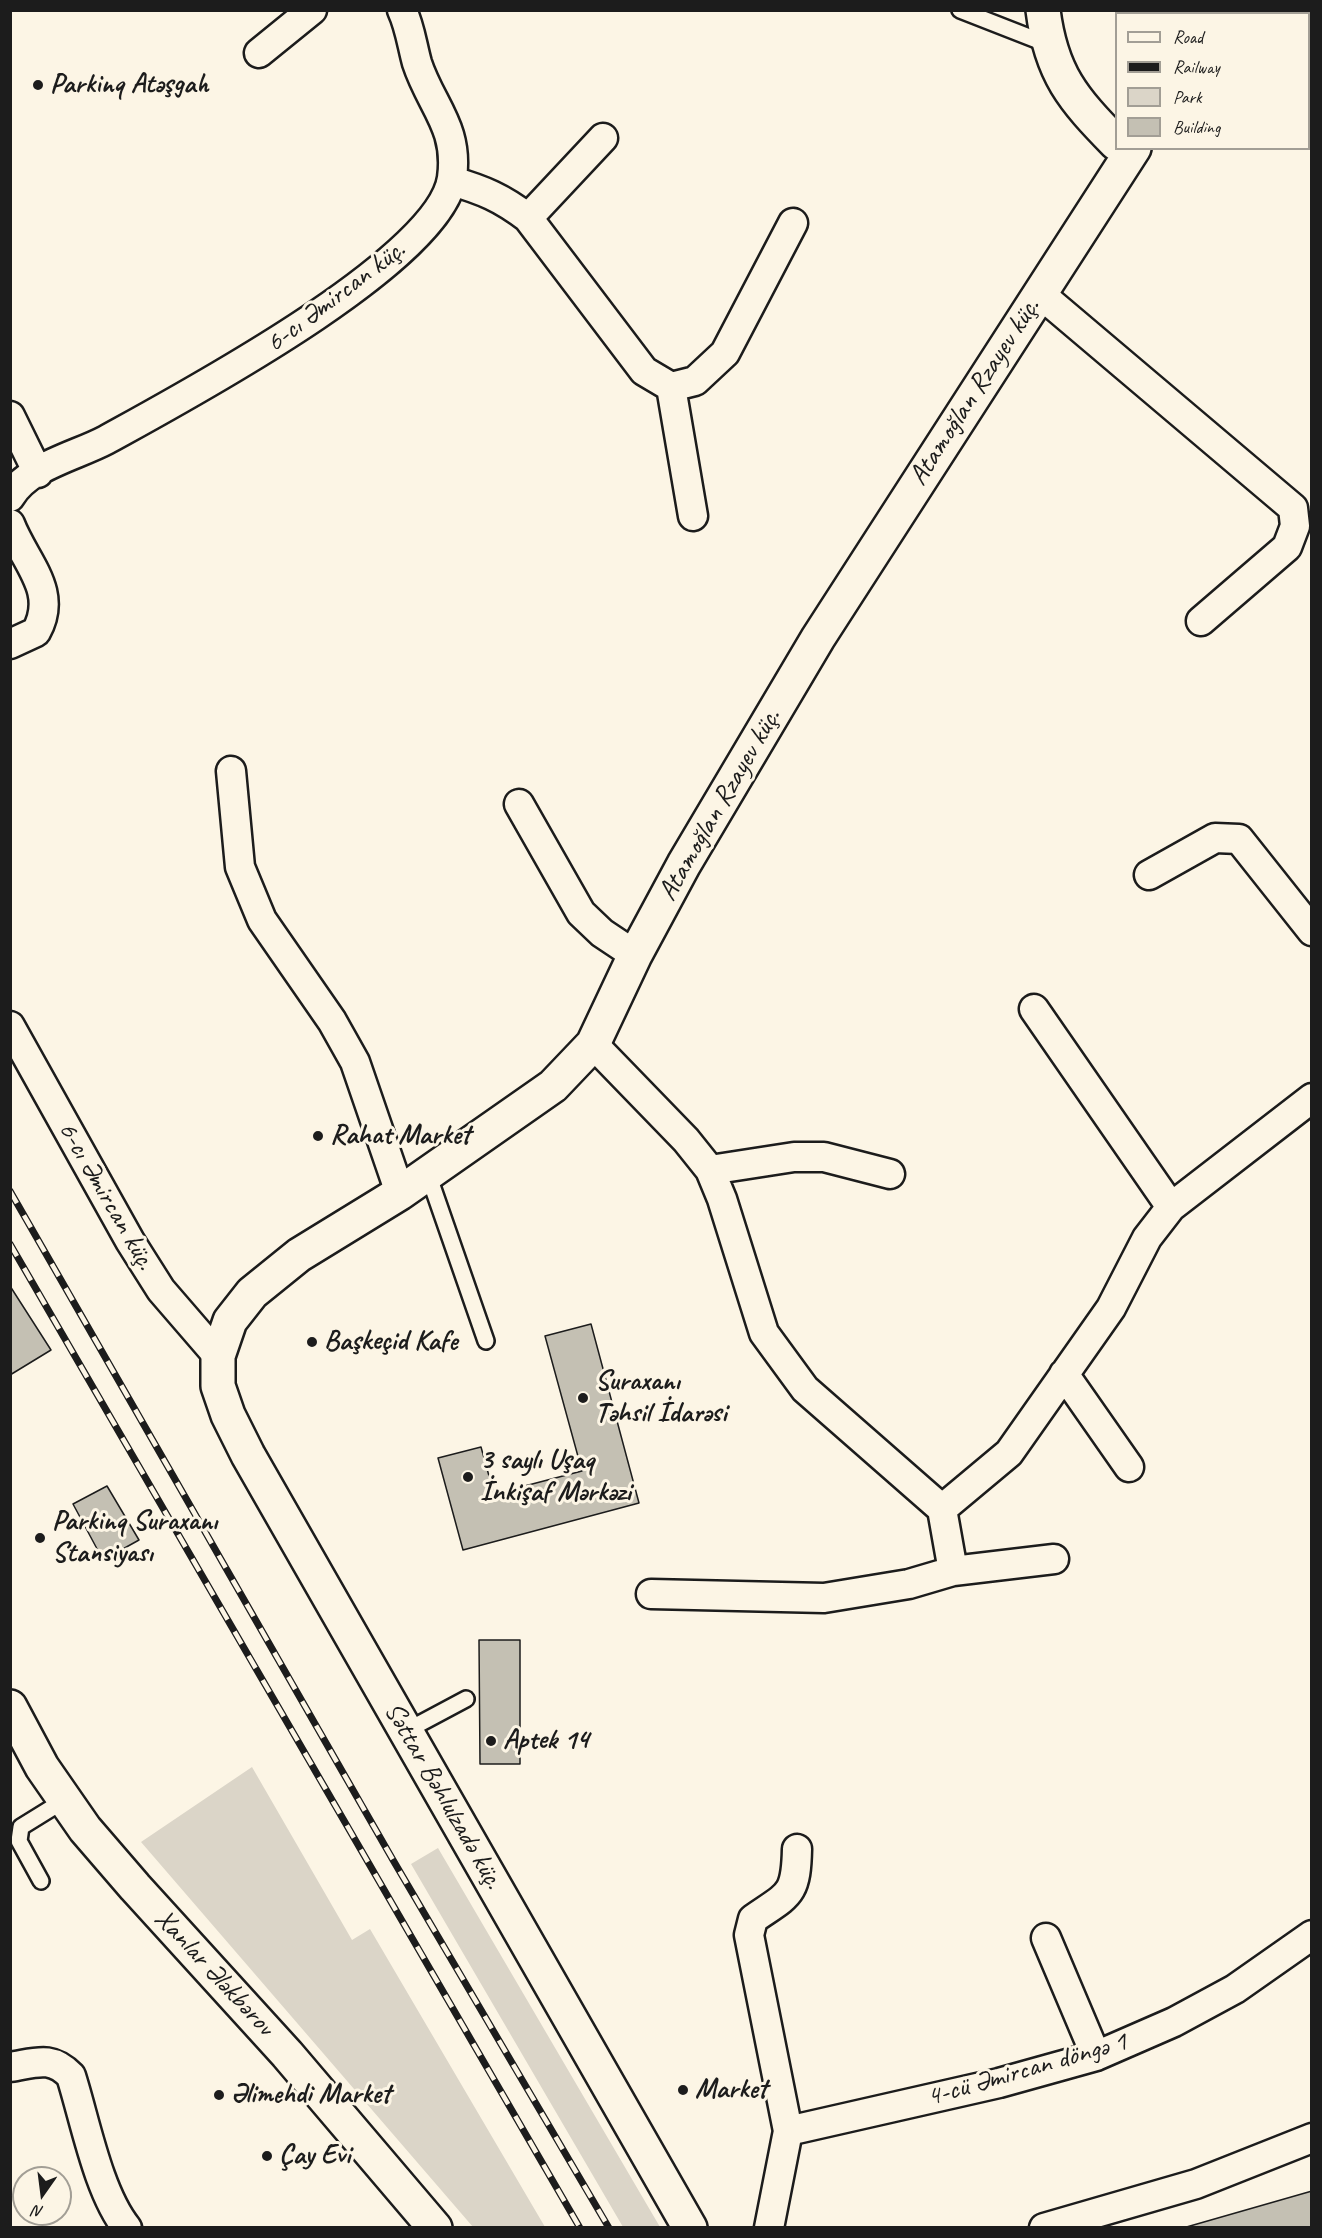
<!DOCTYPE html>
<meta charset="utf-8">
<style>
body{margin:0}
#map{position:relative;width:1322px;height:2238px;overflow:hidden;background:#fcf5e5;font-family:Caveat,sans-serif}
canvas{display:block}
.frame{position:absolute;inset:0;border:12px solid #1c1c1c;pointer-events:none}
.legend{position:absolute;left:1115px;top:12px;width:195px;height:138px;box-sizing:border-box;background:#fcf5e5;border:2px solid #a29e95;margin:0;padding:8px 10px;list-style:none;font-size:18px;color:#1c1c1c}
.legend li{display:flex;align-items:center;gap:12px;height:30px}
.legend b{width:30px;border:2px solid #a29e95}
.north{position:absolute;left:12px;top:2166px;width:60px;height:60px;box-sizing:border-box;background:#fcf5e5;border:2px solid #a29e95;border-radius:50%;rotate:194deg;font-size:16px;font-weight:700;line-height:24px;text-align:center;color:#1c1c1c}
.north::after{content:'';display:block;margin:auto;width:21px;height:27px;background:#1c1c1c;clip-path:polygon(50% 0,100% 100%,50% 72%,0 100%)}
</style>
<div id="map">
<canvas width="1322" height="2238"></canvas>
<div class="frame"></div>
<ul class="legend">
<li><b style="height:8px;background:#fcf5e5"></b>Road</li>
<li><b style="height:8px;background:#1c1c1c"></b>Railway</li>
<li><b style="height:16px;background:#dbd5c8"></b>Park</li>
<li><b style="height:16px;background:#c4c0b3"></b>Building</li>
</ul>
<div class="north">N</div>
</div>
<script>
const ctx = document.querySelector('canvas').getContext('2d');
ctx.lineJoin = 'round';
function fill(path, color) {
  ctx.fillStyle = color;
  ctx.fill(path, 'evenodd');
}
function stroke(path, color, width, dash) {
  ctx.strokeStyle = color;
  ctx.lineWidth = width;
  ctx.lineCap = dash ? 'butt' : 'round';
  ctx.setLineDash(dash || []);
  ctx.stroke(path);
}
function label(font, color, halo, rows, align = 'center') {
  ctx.font = font + ' Caveat,sans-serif';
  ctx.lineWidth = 6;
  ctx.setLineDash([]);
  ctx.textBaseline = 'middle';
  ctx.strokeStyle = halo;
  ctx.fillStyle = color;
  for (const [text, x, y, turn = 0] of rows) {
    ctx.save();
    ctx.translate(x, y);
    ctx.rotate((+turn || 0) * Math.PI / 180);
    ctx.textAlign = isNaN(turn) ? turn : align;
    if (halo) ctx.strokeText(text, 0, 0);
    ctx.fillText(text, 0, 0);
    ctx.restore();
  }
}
fill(new Path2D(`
 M252 1767 352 1940 370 1929 545 2227H473L141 1842Z
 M438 1848 660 2227H623L411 1864Z`), '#dbd5c8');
const building = new Path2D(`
 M1122 10H1190L1188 14H1126Z
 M10 1286 51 1350 10 1375Z
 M591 1324 639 1503 463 1550 438 1458 481 1447 494 1494 582 1471 545 1336Z
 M107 1486 139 1540 103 1560 73 1504Z
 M479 1640H520V1764H480Z
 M1312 2191V2228H1183Z`);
fill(building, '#c4c0b3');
stroke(building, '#1c1c1c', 1.5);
const lane = new Path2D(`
 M960 10 1047 44
 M428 1174 486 1341
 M406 1731 466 1699
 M41 1881 19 1841 21 1827 63 1801`);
const street = new Path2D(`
 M259 53 312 10
 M452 181C483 190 502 198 528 218L644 371 671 387 695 381 725 353 793 223
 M528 218 603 138
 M1039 293 1293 508 1295 526 1287 547 1201 621
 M671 387 693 516
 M10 416 38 473
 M10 497C28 466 76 456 106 440 180 399 440 261 452 178 459 127 431 106 417 63 412 45 410 27 402 10
 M10 524C25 563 59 591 36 632L10 644
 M231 771 240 867 262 920 332 1021 355 1062 400 1193
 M519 804 581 913 602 933 635 955
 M1149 875 1215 838 1239 839 1312 931
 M1034 1009 1171 1207
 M10 1026 130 1241 161 1290 218 1356
 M593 1044 686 1140 710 1170 722 1199 764 1333 805 1389 942 1509 953 1571 909 1584 824 1598 651 1594
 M710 1170 794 1157H824L890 1174
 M1064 1374 1129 1467
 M942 1509 1009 1453 1111 1308 1147 1238 1171 1207 1312 1098
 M953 1571 1054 1559
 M1046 1938 1096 2056
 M10 2067C36 2063 51 2055 71 2076 85 2120 98 2192 127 2228
 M788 2131 999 2083 1096 2056 1174 2022 1235 1989 1312 1935
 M769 2228 788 2131 749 1935 753 1919C789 1894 796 1896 797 1849
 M1044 2228 1196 2184 1312 2138`);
const secondary = new Path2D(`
 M1043 10C1051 74 1073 99 1116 143
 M1218 14 1220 10
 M10 1707 42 1767 85 1829 135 1887 287 2054 435 2228
 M690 2228 248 1455 228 1415 218 1386V1356L230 1321 252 1293 299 1255 400 1193 553 1086 593 1044 635 955 684 864 818 638 1134 148`);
stroke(lane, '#1c1c1c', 20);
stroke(street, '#1c1c1c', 33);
stroke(secondary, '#1c1c1c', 38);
stroke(lane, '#fcf5e5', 15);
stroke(street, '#fcf5e5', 28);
stroke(secondary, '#fcf5e5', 33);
const rail = new Path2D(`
 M10 1191 393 1860 609 2228
 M10 1244 580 2228`);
stroke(rail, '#1c1c1c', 7);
stroke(rail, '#fcf5e5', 4.5, [14]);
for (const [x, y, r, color] of [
 [38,85,6,"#1c1c1c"],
 [318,1136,6,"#1c1c1c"],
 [312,1342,6,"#1c1c1c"],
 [583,1398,6,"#1c1c1c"],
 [468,1477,6,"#1c1c1c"],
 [40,1538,6,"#1c1c1c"],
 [491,1741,6,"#1c1c1c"],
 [683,2090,6,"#1c1c1c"],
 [219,2095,6,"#1c1c1c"],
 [267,2156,6,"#1c1c1c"]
]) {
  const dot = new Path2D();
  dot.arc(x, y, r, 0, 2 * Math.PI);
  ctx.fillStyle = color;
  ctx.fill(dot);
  stroke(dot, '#fcf5e5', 2);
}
label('bold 28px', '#1c1c1c', '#fcf5e5', [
 ["Parkinq Atəşgah",50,85],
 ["Rahat Market",330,1136],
 ["Başkeçid Kafe",324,1342],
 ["Suraxanı",595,1382],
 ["Təhsil İdarəsi",595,1414],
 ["3 saylı Uşaq",480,1461],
 ["İnkişaf Mərkəzi",480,1493],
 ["Parkinq Suraxanı",52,1522],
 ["Stansiyası",52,1554],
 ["Aptek 14",503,1741],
 ["Market",695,2090],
 ["Əlimehdi Market",231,2095],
 ["Çay Evi",279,2156]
], 'left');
label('28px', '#1c1c1c', '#fcf5e5', [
 ["6-cı Əmircan küç.",336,297,-37],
 ["Atamoğlan Rzayev küç.",975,392,-57],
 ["Atamoğlan Rzayev küç.",720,805,-60],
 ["6-cı Əmircan küç.",106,1196,60],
 ["Səttar Bəhlulzadə küç.",443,1796,60],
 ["Xanlar Ələkbərov",214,1973,47],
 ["4-cü Əmircan döngə 1",1027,2070,-16]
]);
</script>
